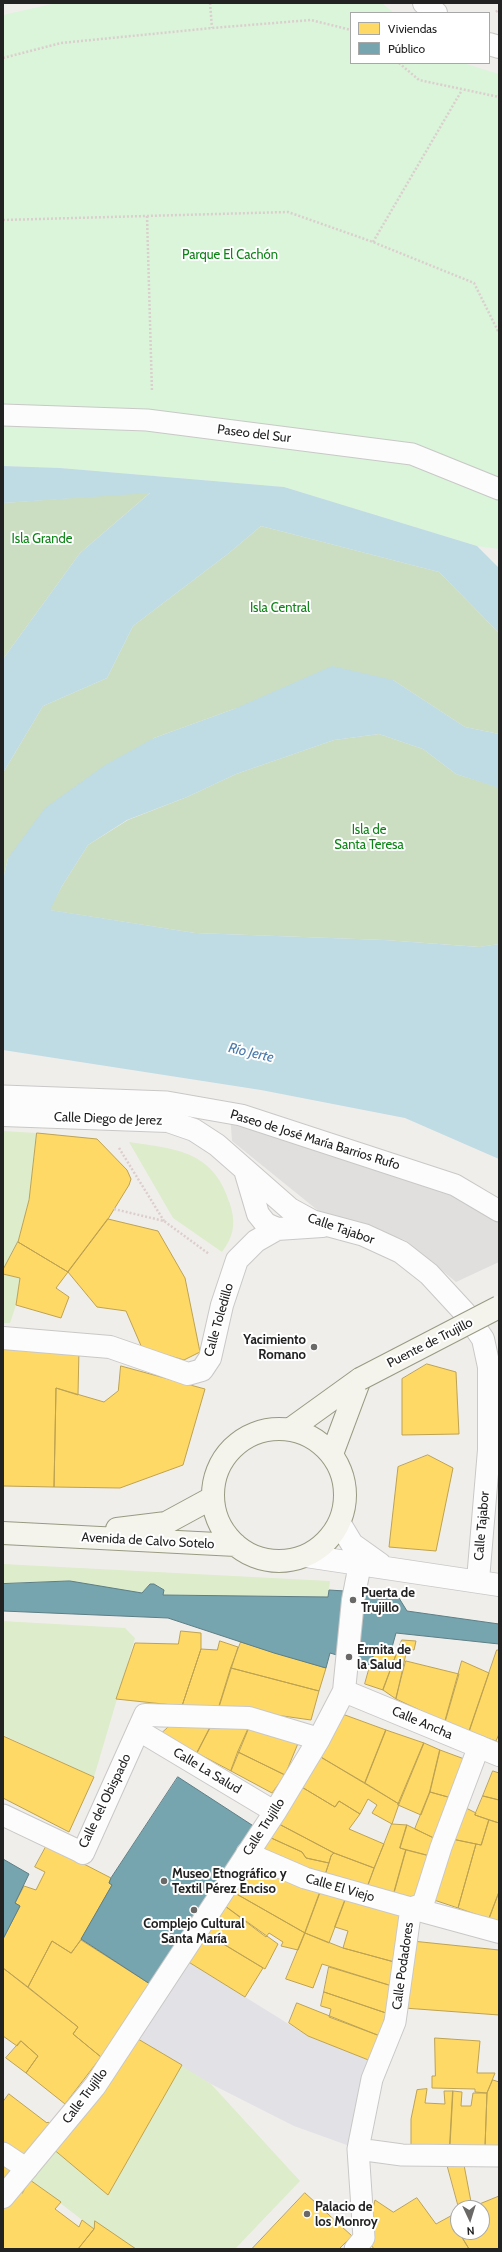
<!DOCTYPE html>
<meta charset="utf-8">
<style>
body{margin:0}
#map{position:relative;width:502px;height:2252px;overflow:hidden;background:#f0eeeb;font-family:Cabin,sans-serif}
canvas{display:block}
.frame{position:absolute;inset:0;border:4px solid #222;pointer-events:none}
.legend{position:absolute;left:350px;top:12px;width:140px;height:52px;box-sizing:border-box;background:#fff;border:1px solid #a7a7a7;margin:0;padding:5px 7px;list-style:none;font-size:12px;color:#222}
.legend li{display:flex;align-items:center;gap:8px;height:20px}
.legend b{width:20px;border:1px solid #a7a7a7}
.north{position:absolute;left:450px;top:2200px;width:40px;height:40px;box-sizing:border-box;background:#fff;border:1px solid #a7a7a7;border-radius:50%;rotate:176deg;font-size:11px;font-weight:700;line-height:16px;text-align:center;color:#222}
.north::after{content:'';display:block;margin:auto;width:14px;height:18px;background:#6a6968;clip-path:polygon(50% 0,100% 100%,50% 72%,0 100%)}
</style>
<div id="map">
<canvas width="502" height="2252"></canvas>
<div class="frame"></div>
<ul class="legend">
<li><b style="height:11px;background:#ffd966"></b>Viviendas</li>
<li><b style="height:11px;background:#76a5af"></b>Público</li>
</ul>
<div class="north">N</div>
</div>
<script>
const ctx = document.querySelector('canvas').getContext('2d');
ctx.lineJoin = 'round';
function fill(path, color) {
  ctx.fillStyle = color;
  ctx.fill(path, 'evenodd');
}
function stroke(path, color, width, dash) {
  ctx.strokeStyle = color;
  ctx.lineWidth = width;
  ctx.lineCap = dash ? 'butt' : 'round';
  ctx.setLineDash(dash || []);
  ctx.stroke(path);
}
function label(font, color, halo, rows, align = 'center') {
  ctx.font = font + ' Cabin,sans-serif';
  ctx.lineWidth = 4;
  ctx.setLineDash([]);
  ctx.textBaseline = 'middle';
  ctx.strokeStyle = halo;
  ctx.fillStyle = color;
  for (const [text, x, y, turn = 0] of rows) {
    ctx.save();
    ctx.translate(x, y);
    ctx.rotate((+turn || 0) * Math.PI / 180);
    ctx.textAlign = isNaN(turn) ? turn : align;
    if (halo) ctx.strokeText(text, 0, 0);
    ctx.fillText(text, 0, 0);
    ctx.restore();
  }
}
fill(new Path2D(`
 M3 1131 37 1133 29 1200 18 1242 3 1270Z
 M129 1142C177 1149 214 1151 230 1204 236 1223 234 1236 222 1252L173 1218Z
 M3 1274 20 1278 16 1305 10 1323H3Z
 M3 1564 330 1581 328 1597 163 1595V1590L158 1585 149 1584 142 1593 3 1584Z
 M3 1621 125 1628 135 1638 94 1777 3 1735Z
 M182 2065 211 2084 300 2181 235 2249H133L94 2229 30 2180 52 2148 108 2195Z`), '#ddeccb');
fill(new Path2D(`
 M151 492 80 553 3 659V503Z
 M261 526 439 572 499 633V734L465 727 393 680 234 709 154 738 8 858 3 880V773L43 706 107 678 133 626 229 553Z
 M379 734 423 749 456 774 498 787 499 944 480 947 384 940 195 933 49 910 62 886 88 845 128 820 187 797 236 774 334 740Z`), '#cbdec1');
fill(new Path2D(`
 M56 3H382L394 13H351V63H463L499 74V549L477 546 284 487 60 468 3 466V15Z`), '#daf5da');
fill(new Path2D(`
 M230 1113 474 1203 499 1223V1262L456 1282 405 1240 321 1213 232 1141Z`), '#e0dfde');
fill(new Path2D(`
 M187 1961 308 2036 371 2061 358 2149 294 2126 211 2084 138 2039Z`), '#e2e1e5');
fill(new Path2D(`
 M3 466 60 468 284 487 477 546 499 568V633L439 572 261 526 229 553 133 626 107 678 43 706 3 773V659L80 553 150 493 3 503Z
 M332 666 393 680 465 727 499 734V788L456 774 423 749 379 734 334 740 236 774 187 797 127 820 88 845 62 886 50 910 195 933 384 940 479 947 499 944V1159L405 1118 261 1090 3 1050V880L8 858 45 808 105 765 154 738 234 709Z`), '#bfdbe3');
const homes = new Path2D(`
 M37 1133 97 1139 127 1170 131 1179 129 1185 108 1219 68 1272 18 1242 29 1200Z
 M108 1219 158 1231 185 1278 200 1352 184 1360 142 1348 126 1311 97 1307 68 1272Z
 M18 1242 68 1272 56 1288 69 1297 61 1318 16 1305 20 1278 3 1274V1270Z
 M3 1347 79 1349 78 1395 56 1388 54 1487 3 1486Z
 M427 1364 456 1372 459 1434 402 1435V1379Z
 M121 1366 205 1389 183 1465 120 1488 54 1487 56 1388 104 1402 118 1391Z
 M428 1455 453 1468 436 1551 389 1547 398 1467Z
 M181 1631 201 1633V1649L182 1706 116 1699 135 1643 178 1644Z
 M402 1640 416 1641 414 1650 407 1649 396 1699 383 1690Z
 M220 1641 238 1647 219 1707 182 1706 201 1649 217 1650Z
 M241 1642 326 1668 319 1691 231 1668Z
 M375 1648 397 1652 383 1690 365 1684Z
 M497 1650H499V1734L496 1741 469 1732Z
 M406 1661 459 1674 445 1722 396 1699Z
 M462 1661 489 1673 469 1732 445 1722Z
 M231 1668 319 1691 311 1720 219 1707Z
 M345 1715 386 1730 365 1783 319 1756Z
 M173 1723 212 1724 197 1753 162 1733Z
 M212 1724 250 1725 231 1771 197 1753Z
 M250 1725 299 1741 285 1775 238 1752Z
 M386 1730 424 1743 399 1804 365 1783Z
 M3 1736 94 1777 69 1832 3 1798Z
 M424 1743 440 1750 430 1792 421 1815 398 1805Z
 M440 1750 467 1760 455 1799 430 1792Z
 M238 1752 285 1775 272 1793 231 1771Z
 M319 1756 399 1804 392 1824 372 1813 377 1805 368 1799 360 1814 339 1801 335 1807 300 1786Z
 M493 1771 499 1773V1800L483 1796Z
 M300 1786 335 1807 339 1801 360 1814 349 1829 384 1844 374 1868 334 1853 277 1823Z
 M430 1792 455 1799 440 1841 415 1829Z
 M483 1796 499 1800V1823L475 1815Z
 M464 1807 476 1813 475 1815 489 1820 481 1845 447 1838Z
 M489 1820 499 1823V1892L489 1919 458 1908 476 1844 481 1845Z
 M277 1823 334 1853 331 1856 329 1863 306 1858 302 1852 269 1837Z
 M392 1824 407 1825 400 1848 406 1850 394 1893 367 1888Z
 M407 1825 440 1841 434 1857 400 1848Z
 M269 1837 302 1852 306 1858 329 1863 324 1878 259 1853Z
 M447 1838 476 1844 458 1908 431 1899Z
 M47 1845 111 1878 109 1883 112 1885 81 1940 71 1953 52 1941 28 1987 3 1968V1939L20 1906 15 1903 24 1886 36 1890 45 1872 35 1867Z
 M406 1850 434 1857 420 1899 394 1893Z
 M334 1853 374 1868 367 1888 324 1878 331 1856Z
 M254 1859 322 1887 305 1933 233 1892Z
 M322 1887 347 1895 329 1943 305 1933Z
 M233 1892 305 1933 298 1950 281 1946 283 1942 269 1933 266 1937 225 1906Z
 M499 1892V1923L489 1919Z
 M347 1895 405 1910 398 1963 343 1948 348 1931 335 1927Z
 M225 1906 278 1944 265 1969 207 1934Z
 M205 1933 263 1968 245 1997 187 1961Z
 M305 1933 343 1948 398 1963 392 1986 322 1964 313 1988 286 1979Z
 M81 1940 150 1984 101 2057 73 2034 78 2027 28 1987 52 1941 71 1953Z
 M412 1941 499 1950V2015L404 2008Z
 M329 1967 392 1986 386 2013 324 1992Z
 M3 1968 78 2027 73 2034 101 2057 65 2104 26 2073 38 2056 21 2041 17 2046 3 2036Z
 M324 1992 386 2013 380 2036 329 2017 331 2009 321 2006Z
 M297 2003 380 2036 371 2061 308 2036 289 2023Z
 M435 2038 480 2041 477 2073H495L487 2093 475 2092V2089L432 2088V2076H435Z
 M138 2039 182 2065 108 2195 52 2148Z
 M21 2041 38 2056 26 2073 6 2058Z
 M493 2080 499 2082V2147H485L487 2093Z
 M427 2089 425 2103 445 2104 444 2091H453L450 2145H411V2119L417 2090Z
 M453 2091 462 2092 461 2106H471L473 2093H487L485 2147 450 2145Z
 M9 2094 47 2123 48 2122 52 2125 24 2158 3 2144V2102Z
 M3 2157 16 2165 3 2181Z
 M447 2164 464 2165 472 2207 499 2196V2249H469L459 2232H482V2208H459Z
 M30 2180 61 2202 55 2209 79 2227 82 2220 94 2229 78 2249H3V2206L17 2188 22 2193Z
 M305 2193 352 2236 339 2249H252Z
 M417 2198 436 2224 458 2212V2225L455 2226 469 2249H374L366 2238 375 2200 393 2212Z
 M95 2221 136 2249H78L94 2229Z`);
fill(homes, '#ffd966');
stroke(homes, '#bda252', 1);
const public = new Path2D(`
 M70 1581 142 1593 150 1584H154L164 1590 163 1595 328 1597 329 1590 361 1592 399 1598 407 1611 499 1624V1644L396 1633 391 1651 375 1648 371 1665 330 1653 326 1668 274 1653 168 1618 3 1611V1584Z
 M178 1777 255 1827 150 1984 81 1939 112 1885 109 1883 111 1878Z
 M3 1859 29 1874 15 1903 20 1906 3 1939Z`);
fill(public, '#76a5af');
stroke(public, '#5d7e85', 1);
const pedestrian = new Path2D(`
 M3 415 147 420 412 454 499 489
 M3 1096 167 1102 241 1115 455 1185 499 1211
 M138 1730 275 1812
 M3 1815 83 1853
 M247 1853 305 1878 411 1908
 M358 2149 402 2155 499 2156
 M3 2153 27 2169
 M355 2249 364 2238 358 2149 372 2079 395 2022 411 1908 423 1904 441 1847 479 1746`);
const minor = new Path2D(`
 M424 3 436 13
 M489 44 499 47
 M3 1115 168 1121 194 1130 217 1145 290 1209 312 1221 364 1235 401 1252 429 1274 465 1313 483 1339 489 1367V1450L478 1580
 M245 1170 258 1214 266 1224 277 1229
 M3 1338 110 1347 188 1374 202 1370 210 1358 222 1305 237 1260 256 1241 277 1229 322 1226
 M340 1524 352 1544 380 1564
 M306 1556 499 1585
 M344 1691 499 1755
 M83 1853 145 1715 249 1718 319 1739
 M411 1908 499 1932
 M3 2197 95 2086 275 1812 319 1739 344 1691 353 1600 360 1564`);
const secondary = new Path2D(`
 M292 1428 360 1379
 M213 1495a66 66 0 1 1 132 0a66 66 0 1 1-132 0Z
 M332 1454 360 1379
 M117 1529 166 1523 212 1498
 M3 1533 236 1545`);
stroke(pedestrian, '#c9c8c7', 23);
stroke(minor, '#c9c8c7', 24);
stroke(secondary, '#999a82', 24);
stroke(new Path2D(`
 M210 3 212 28
 M496 12 499 9
 M3 58 61 43 212 28 311 20 351 30
 M399 63 419 80 499 97
 M147 216 152 392
 M3 220 288 212 373 242 474 283 499 333
 M373 242 462 90
 M119 1148 164 1221
 M114 1209 164 1221 209 1254`), '#dccecd', 2.5, [2, 2]);
stroke(pedestrian, '#fdfcfc', 21);
stroke(minor, '#fdfcfc', 22);
stroke(secondary, '#f4f4ed', 22);
const secondaryBridge = new Path2D(`
 M360 1379 499 1307`);
stroke(secondaryBridge, '#999a82', 24, []);
stroke(secondaryBridge, '#f4f4ed', 22);
for (const [x, y, r, color] of [
 [314,1347,4,"#6a6968"],
 [353,1600,4,"#6a6968"],
 [349,1657,4,"#6a6968"],
 [164,1881,4,"#6a6968"],
 [194,1910,4,"#6a6968"],
 [307,2214,4,"#6a6968"]
]) {
  const dot = new Path2D();
  dot.arc(x, y, r, 0, 2 * Math.PI);
  ctx.fillStyle = color;
  ctx.fill(dot);
  stroke(dot, '#fff', 1.5);
}
label('13px', '#0c8416', '#fff', [
 ["Parque El Cachón",230,255],
 ["Isla Grande",42,539],
 ["Isla Central",280,608],
 ["Isla de",369,830],
 ["Santa Teresa",369,845]
]);
label('13px', '#222', '#fff', [
 ["Paseo del Sur",254,434,7],
 ["Calle Diego de Jerez",108,1119,2],
 ["Paseo de José María Barrios Rufo",315,1140,17],
 ["Calle Tajabor",341,1229,19],
 ["Calle Toledillo",219,1320,-74],
 ["Puente de Trujillo",430,1343,-27],
 ["Calle Tajabor",482,1526,-85],
 ["Avenida de Calvo Sotelo",148,1541,3],
 ["Calle Ancha",422,1723,23],
 ["Calle La Salud",207,1771,31],
 ["Calle del Obispado",105,1801,-64],
 ["Calle Trujillo",264,1827,-57],
 ["Calle El Viejo",340,1888,16],
 ["Calle Podadores",403,1966,-82],
 ["Calle Trujillo",85,2096,-53]
]);
label('bold 13px', '#222', '#fff', [
 ["Yacimiento",306,1340,"right"],
 ["Romano",306,1355,"right"],
 ["Puerta de",361,1593],
 ["Trujillo",361,1608],
 ["Ermita de",357,1650],
 ["la Salud",357,1665],
 ["Museo Etnográfico y",172,1874],
 ["Textil Pérez Enciso",172,1889],
 ["Complejo Cultural",194,1924,"center"],
 ["Santa María",194,1939,"center"],
 ["Palacio de",315,2207],
 ["los Monroy",315,2222]
], 'left');
label('italic 14px', '#4a7aab', '#fff', [
 ["Río Jerte",251,1053,13]
]);
</script>
